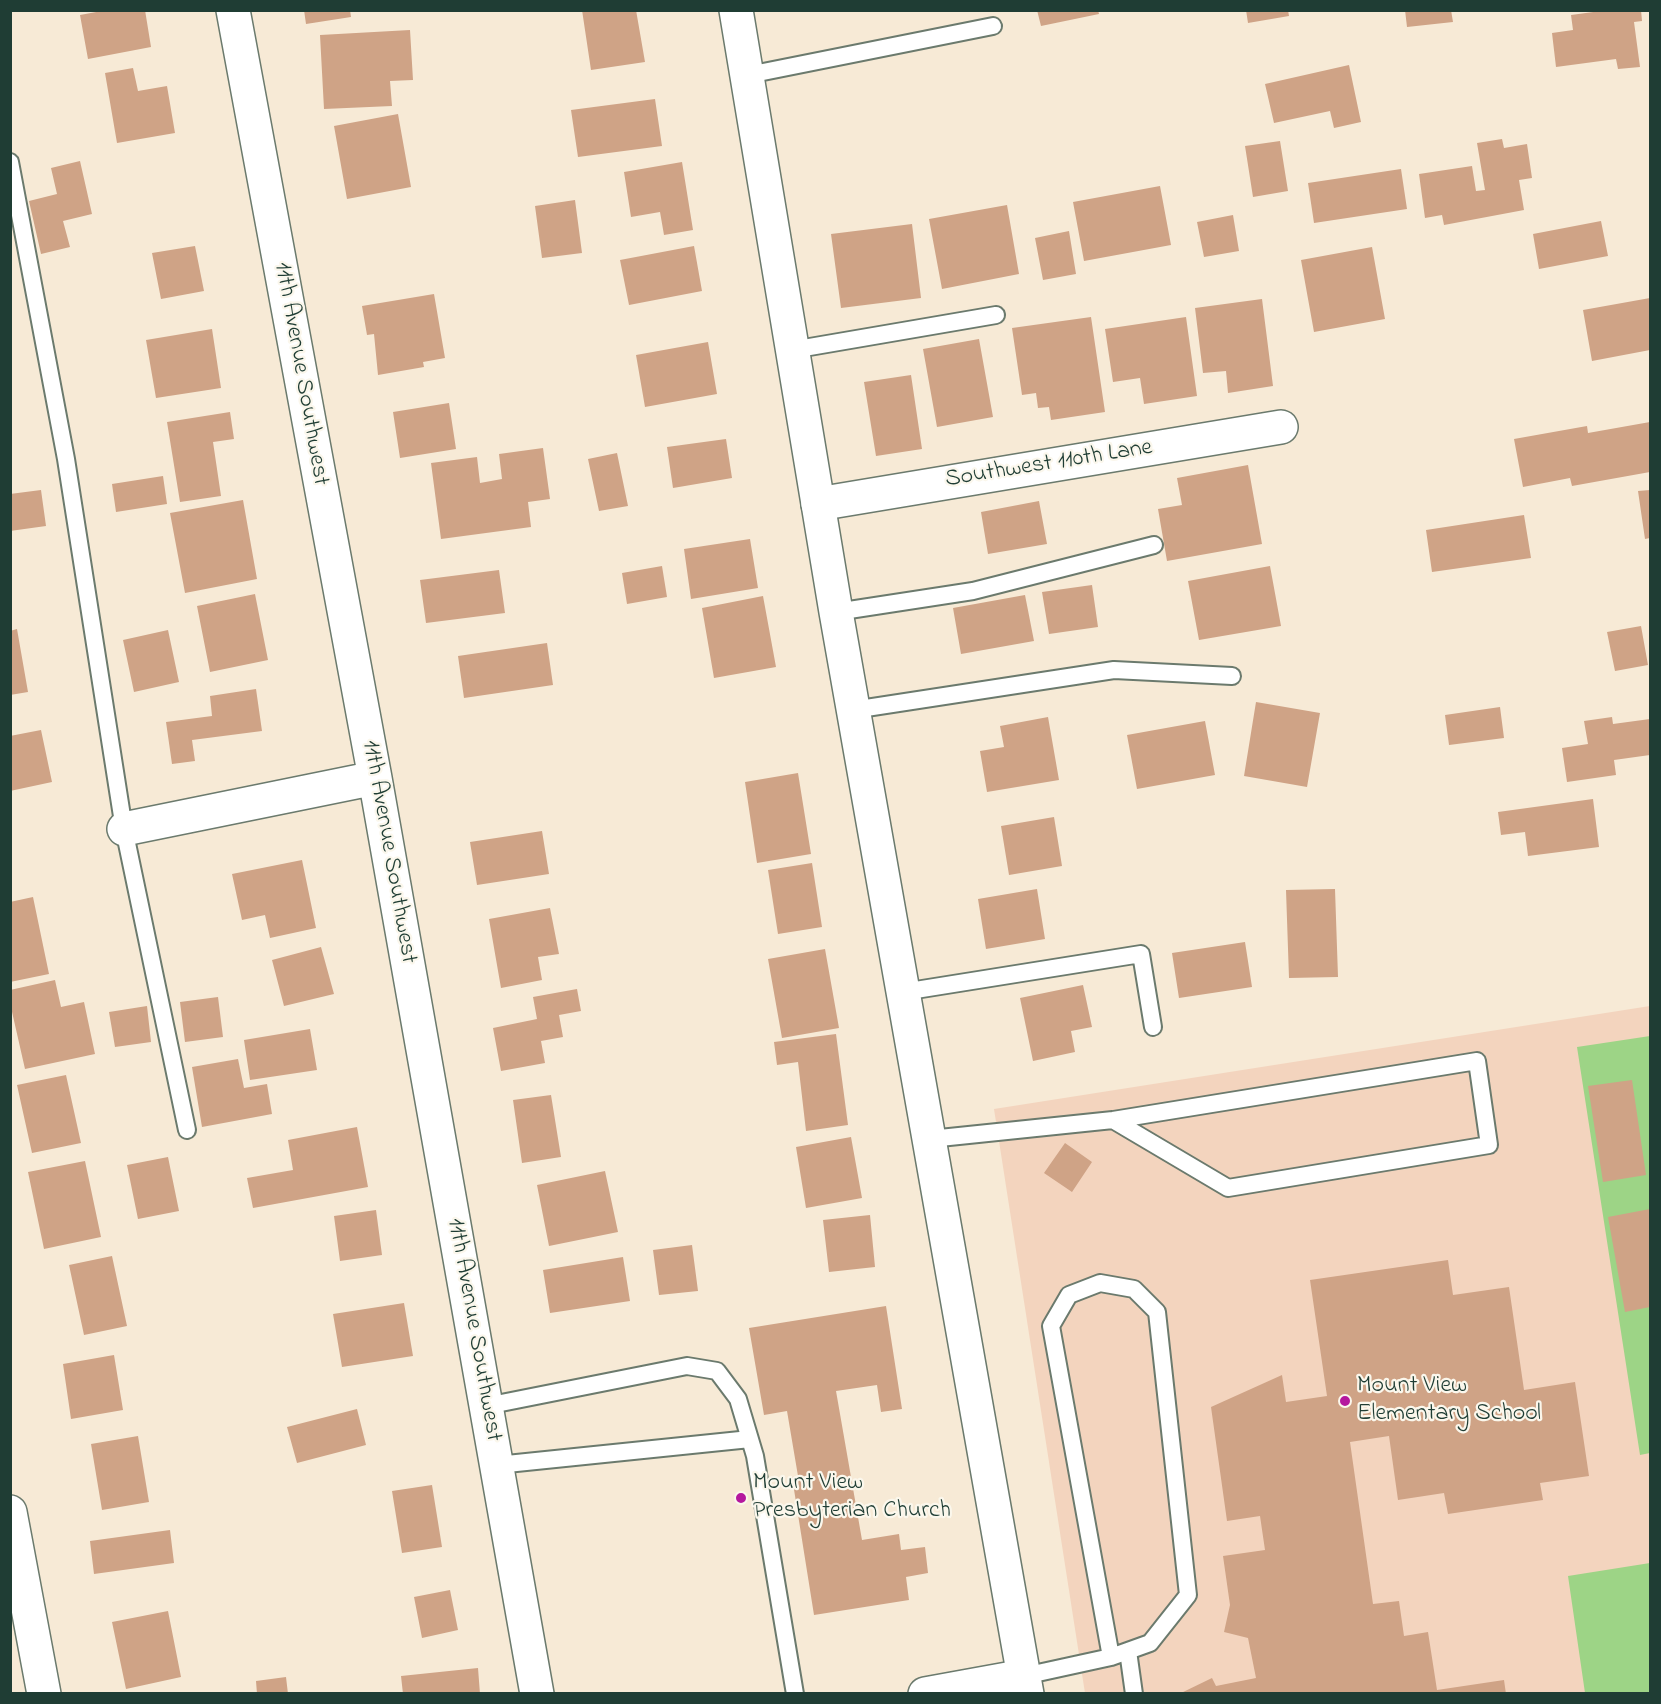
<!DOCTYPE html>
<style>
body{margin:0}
#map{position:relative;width:1661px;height:1704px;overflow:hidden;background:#f7ead6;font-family:"Indie Flower",sans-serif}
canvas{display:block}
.frame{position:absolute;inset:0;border:12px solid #1f3d34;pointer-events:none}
</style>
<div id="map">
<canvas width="1661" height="1704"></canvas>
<div class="frame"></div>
</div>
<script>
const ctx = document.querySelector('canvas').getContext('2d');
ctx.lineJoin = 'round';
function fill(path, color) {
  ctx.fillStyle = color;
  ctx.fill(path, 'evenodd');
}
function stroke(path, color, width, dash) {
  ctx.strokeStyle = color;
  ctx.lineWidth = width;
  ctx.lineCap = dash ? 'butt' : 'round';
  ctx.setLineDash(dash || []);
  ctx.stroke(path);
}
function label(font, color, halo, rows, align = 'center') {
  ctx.font = font + ' "Indie Flower",sans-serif';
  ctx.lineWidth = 4.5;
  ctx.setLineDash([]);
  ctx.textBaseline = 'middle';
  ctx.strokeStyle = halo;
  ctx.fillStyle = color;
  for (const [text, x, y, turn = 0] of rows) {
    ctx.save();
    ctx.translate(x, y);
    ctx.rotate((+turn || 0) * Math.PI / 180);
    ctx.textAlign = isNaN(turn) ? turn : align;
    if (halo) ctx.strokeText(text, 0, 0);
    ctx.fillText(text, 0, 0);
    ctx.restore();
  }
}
fill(new Path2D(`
 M1650 1006V1693H1085L994 1109Z`), '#f3d4be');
fill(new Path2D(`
 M1650 1036V1453L1640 1455 1577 1047Z
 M1650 1563V1693H1585L1568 1576Z`), '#9dd486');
fill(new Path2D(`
 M107 10H145L151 47 88 59 80 15Z
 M304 10H350L351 17 306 24Z
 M582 10H636L645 62 591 70Z
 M1037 10H1098L1099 14 1041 26Z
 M1246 10H1288L1289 16 1248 23Z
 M1405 10H1451L1453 22 1407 27Z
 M1608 10H1641L1642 21 1634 22 1640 67 1618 69 1616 59 1556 67 1552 33 1573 30 1571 15Z
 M410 30 413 80 390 81 392 106 324 109 320 35Z
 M1349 65 1361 122 1334 128 1330 111 1274 123 1265 84Z
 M133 68 138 91 167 86 175 133 117 143 105 73Z
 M655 99 662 146 578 157 571 110Z
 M398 114 411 187 347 199 334 126Z
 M1502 139 1504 148 1527 144 1532 178 1519 180 1524 210 1444 225 1442 215 1425 218 1419 174 1472 166 1476 191 1485 190 1477 143Z
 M1280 141 1288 191 1253 197 1245 146Z
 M80 161 92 214 63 221 70 247 41 254 29 201 57 194 51 168Z
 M682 162 693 230 664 235 660 212 631 217 624 172Z
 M1401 169 1407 209 1314 223 1308 183Z
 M1160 186 1171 245 1084 261 1073 202Z
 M575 200 582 253 542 258 535 206Z
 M1007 205 1019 274 942 289 929 219Z
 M1233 215 1239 251 1204 257 1197 222Z
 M1601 221 1608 256 1539 269 1533 234Z
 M912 224 921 298 841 308 831 234Z
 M1069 231 1076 274 1043 280 1035 238Z
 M195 246 204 291 161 299 152 253Z
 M694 246 702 291 629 305 620 260Z
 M1372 247 1385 319 1314 332 1301 260Z
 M434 294 445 358 423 362 424 367 378 375 374 334 367 335 362 306Z
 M1650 298V350L1592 361 1583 310Z
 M1262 299 1273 386 1228 393 1226 371 1203 373 1195 308Z
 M1091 317 1105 412 1051 420 1049 407 1038 408 1036 393 1022 395 1012 328Z
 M1186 317 1197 396 1144 404 1140 378 1113 382 1105 329Z
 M212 329 221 388 156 398 146 340Z
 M979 339 993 417 937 427 923 349Z
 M708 342 717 394 645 407 636 355Z
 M911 375 922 449 876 456 864 382Z
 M449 403 456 449 400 458 393 412Z
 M230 412 234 439 213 442 221 496 180 502 167 422Z
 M1650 422V472L1572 486 1570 478 1523 487 1514 439 1587 426 1588 433Z
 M726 439 732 478 673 488 667 447Z
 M543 448 550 499 528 502 531 527 441 539 431 463 477 457 480 483 502 479 499 454Z
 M617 453 628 506 599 511 588 459Z
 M1248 465 1262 544 1167 561 1158 509 1182 505 1177 478Z
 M163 476 167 504 116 512 112 484Z
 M41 490 46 526 10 531V494Z
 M1650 490V538L1645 539 1638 491Z
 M243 500 257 579 185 593 170 513Z
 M1039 501 1047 544 988 554 981 512Z
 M1524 515 1531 558 1432 572 1426 530Z
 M750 539 758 588 691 599 684 549Z
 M662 566 667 597 627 604 622 573Z
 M1270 566 1281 626 1199 640 1188 581Z
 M499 570 505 613 426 623 420 580Z
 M1092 585 1098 627 1049 634 1042 592Z
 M255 594 268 660 210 672 197 606Z
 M1025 595 1034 641 961 654 953 608Z
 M763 596 776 667 714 678 702 608Z
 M1641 626 1648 665 1615 671 1607 632Z
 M17 629 28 692 10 695V631Z
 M168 630 179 682 134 692 123 640Z
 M547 643 553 685 464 698 458 656Z
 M256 689 262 731 192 740 195 761 172 764 166 722 212 716 210 696Z
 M1256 702 1320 713 1307 787 1244 776Z
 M1500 707 1504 738 1449 745 1445 715Z
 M1048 717 1059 780 987 792 980 751 1004 747 1000 726Z
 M1612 717 1613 724 1650 719V755L1614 760 1616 775 1567 782 1562 748 1588 744 1584 721Z
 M1205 721 1215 775 1137 789 1127 735Z
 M41 730 52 782 10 791V736Z
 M798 773 811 854 757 863 745 782Z
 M1593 799 1599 847 1528 856 1525 832 1501 835 1498 812Z
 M1054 817 1062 866 1009 875 1001 826Z
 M542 831 549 874 477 885 470 842Z
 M302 860 316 928 270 938 265 915 242 920 232 874Z
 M812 863 822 927 778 934 768 870Z
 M1037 889 1045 939 986 949 978 899Z
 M1335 889 1338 977 1289 978 1286 890Z
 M33 897 49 974 10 982V902Z
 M550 908 559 954 538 957 542 980 501 988 489 919Z
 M1245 942 1252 987 1179 998 1172 953Z
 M321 947 334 994 284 1006 272 960Z
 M825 949 839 1028 782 1038 768 959Z
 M55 980 61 1007 84 1002 95 1054 25 1069 10 1003V990Z
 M1083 985 1092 1027 1071 1031 1075 1052 1033 1061 1020 998Z
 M577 989 581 1011 559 1015 563 1037 541 1041 545 1063 501 1071 493 1028 537 1019 533 997Z
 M218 997 223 1037 185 1042 180 1002Z
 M147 1006 151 1042 115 1047 109 1012Z
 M310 1029 317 1070 250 1080 244 1040Z
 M836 1034 848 1125 806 1131 798 1062 777 1065 774 1042Z
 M238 1059 244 1088 267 1084 272 1114 202 1127 192 1067Z
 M66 1075 81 1143 32 1153 17 1085Z
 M1632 1080 1646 1175 1603 1182 1588 1086Z
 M551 1095 561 1157 522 1163 513 1100Z
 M357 1127 368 1187 253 1208 247 1178 293 1170 288 1140Z
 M851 1137 862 1198 806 1208 796 1147Z
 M1065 1143 1092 1162 1072 1192 1044 1173Z
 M168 1157 179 1211 138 1219 127 1165Z
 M85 1161 101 1237 44 1249 28 1172Z
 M605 1171 618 1232 549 1246 537 1185Z
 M1650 1209V1307L1625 1312 1608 1217Z
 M376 1210 382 1255 340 1261 334 1216Z
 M870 1215 875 1267 829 1272 823 1220Z
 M692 1245 698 1291 659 1295 653 1250Z
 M112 1256 127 1326 84 1335 69 1265Z
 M623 1257 630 1301 550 1313 543 1270Z
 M1448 1260 1453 1295 1509 1287 1524 1390 1575 1382 1589 1476 1540 1483 1543 1500 1448 1514 1444 1493 1398 1500 1389 1436 1350 1442 1373 1604 1399 1601 1404 1636 1428 1632 1437 1690 1504 1680 1506 1694H1179L1212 1678 1216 1686 1256 1678 1248 1638 1224 1632 1230 1605 1223 1556 1265 1550 1260 1516 1227 1521 1211 1407 1282 1375 1286 1402 1327 1396 1310 1280Z
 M404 1303 413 1356 342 1367 333 1314Z
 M886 1306 902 1409 881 1412 877 1385 836 1391 862 1540 899 1534 901 1550 925 1547 928 1573 906 1577 909 1600 814 1615 792 1477 798 1476 787 1411 764 1415 749 1328Z
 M114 1355 123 1410 71 1419 63 1364Z
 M357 1409 366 1445 297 1463 287 1427Z
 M138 1436 149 1502 102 1510 91 1444Z
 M432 1485 442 1547 402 1553 392 1491Z
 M170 1530 174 1563 94 1574 90 1541Z
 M450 1590 458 1630 422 1638 414 1597Z
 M168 1611 181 1677 126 1689 112 1622Z
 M478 1668 480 1694H403L401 1676Z
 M286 1677 288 1694H257L256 1681Z`), '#cfa386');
const lane = new Path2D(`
 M748 75 993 26
 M10 162 66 459 124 829 187 1130
 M792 350 996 315
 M836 612 973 591 1154 545
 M853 710 1114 670 1232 676
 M903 992 1141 954 1153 1027
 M930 1139 1113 1120 1477 1061 1489 1145 1228 1188 1113 1120
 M486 1406 687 1366 717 1371 738 1399 755 1456 795 1694
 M497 1465 750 1439
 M1128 1651 1134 1694
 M1024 1676 1111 1657 1150 1643 1188 1595 1157 1312 1134 1289 1100 1283 1069 1295 1051 1326 1111 1657`);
const street = new Path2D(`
 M233 10 375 778 537 1694
 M818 504 1281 427
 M124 829 375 778
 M10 1512 44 1694`);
const secondary = new Path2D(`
 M736 10 836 612 1027 1694
 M925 1694 1024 1676`);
stroke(lane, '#6b7a6d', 20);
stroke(street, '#6b7a6d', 36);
stroke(secondary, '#6b7a6d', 36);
stroke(lane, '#fff', 16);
stroke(street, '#fff', 33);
stroke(secondary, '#fff', 33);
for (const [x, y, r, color] of [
 [1345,1401,6,"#b5179e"],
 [741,1498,6,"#b5179e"]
]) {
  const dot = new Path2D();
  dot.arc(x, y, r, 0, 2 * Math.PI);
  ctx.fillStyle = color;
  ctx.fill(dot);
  stroke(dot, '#fbf7ec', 2);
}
label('24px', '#1f3d34', '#fbf7ec', [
 ["11th Avenue Southwest",300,374,80],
 ["Southwest 110th Lane",1049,465,-9],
 ["11th Avenue Southwest",388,852,80],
 ["11th Avenue Southwest",473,1330,80]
]);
label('24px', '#1f3d34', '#fbf7ec', [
 ["Mount View",1357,1387],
 ["Elementary School",1357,1415],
 ["Mount View",753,1484],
 ["Presbyterian Church",753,1512]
], 'left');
</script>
